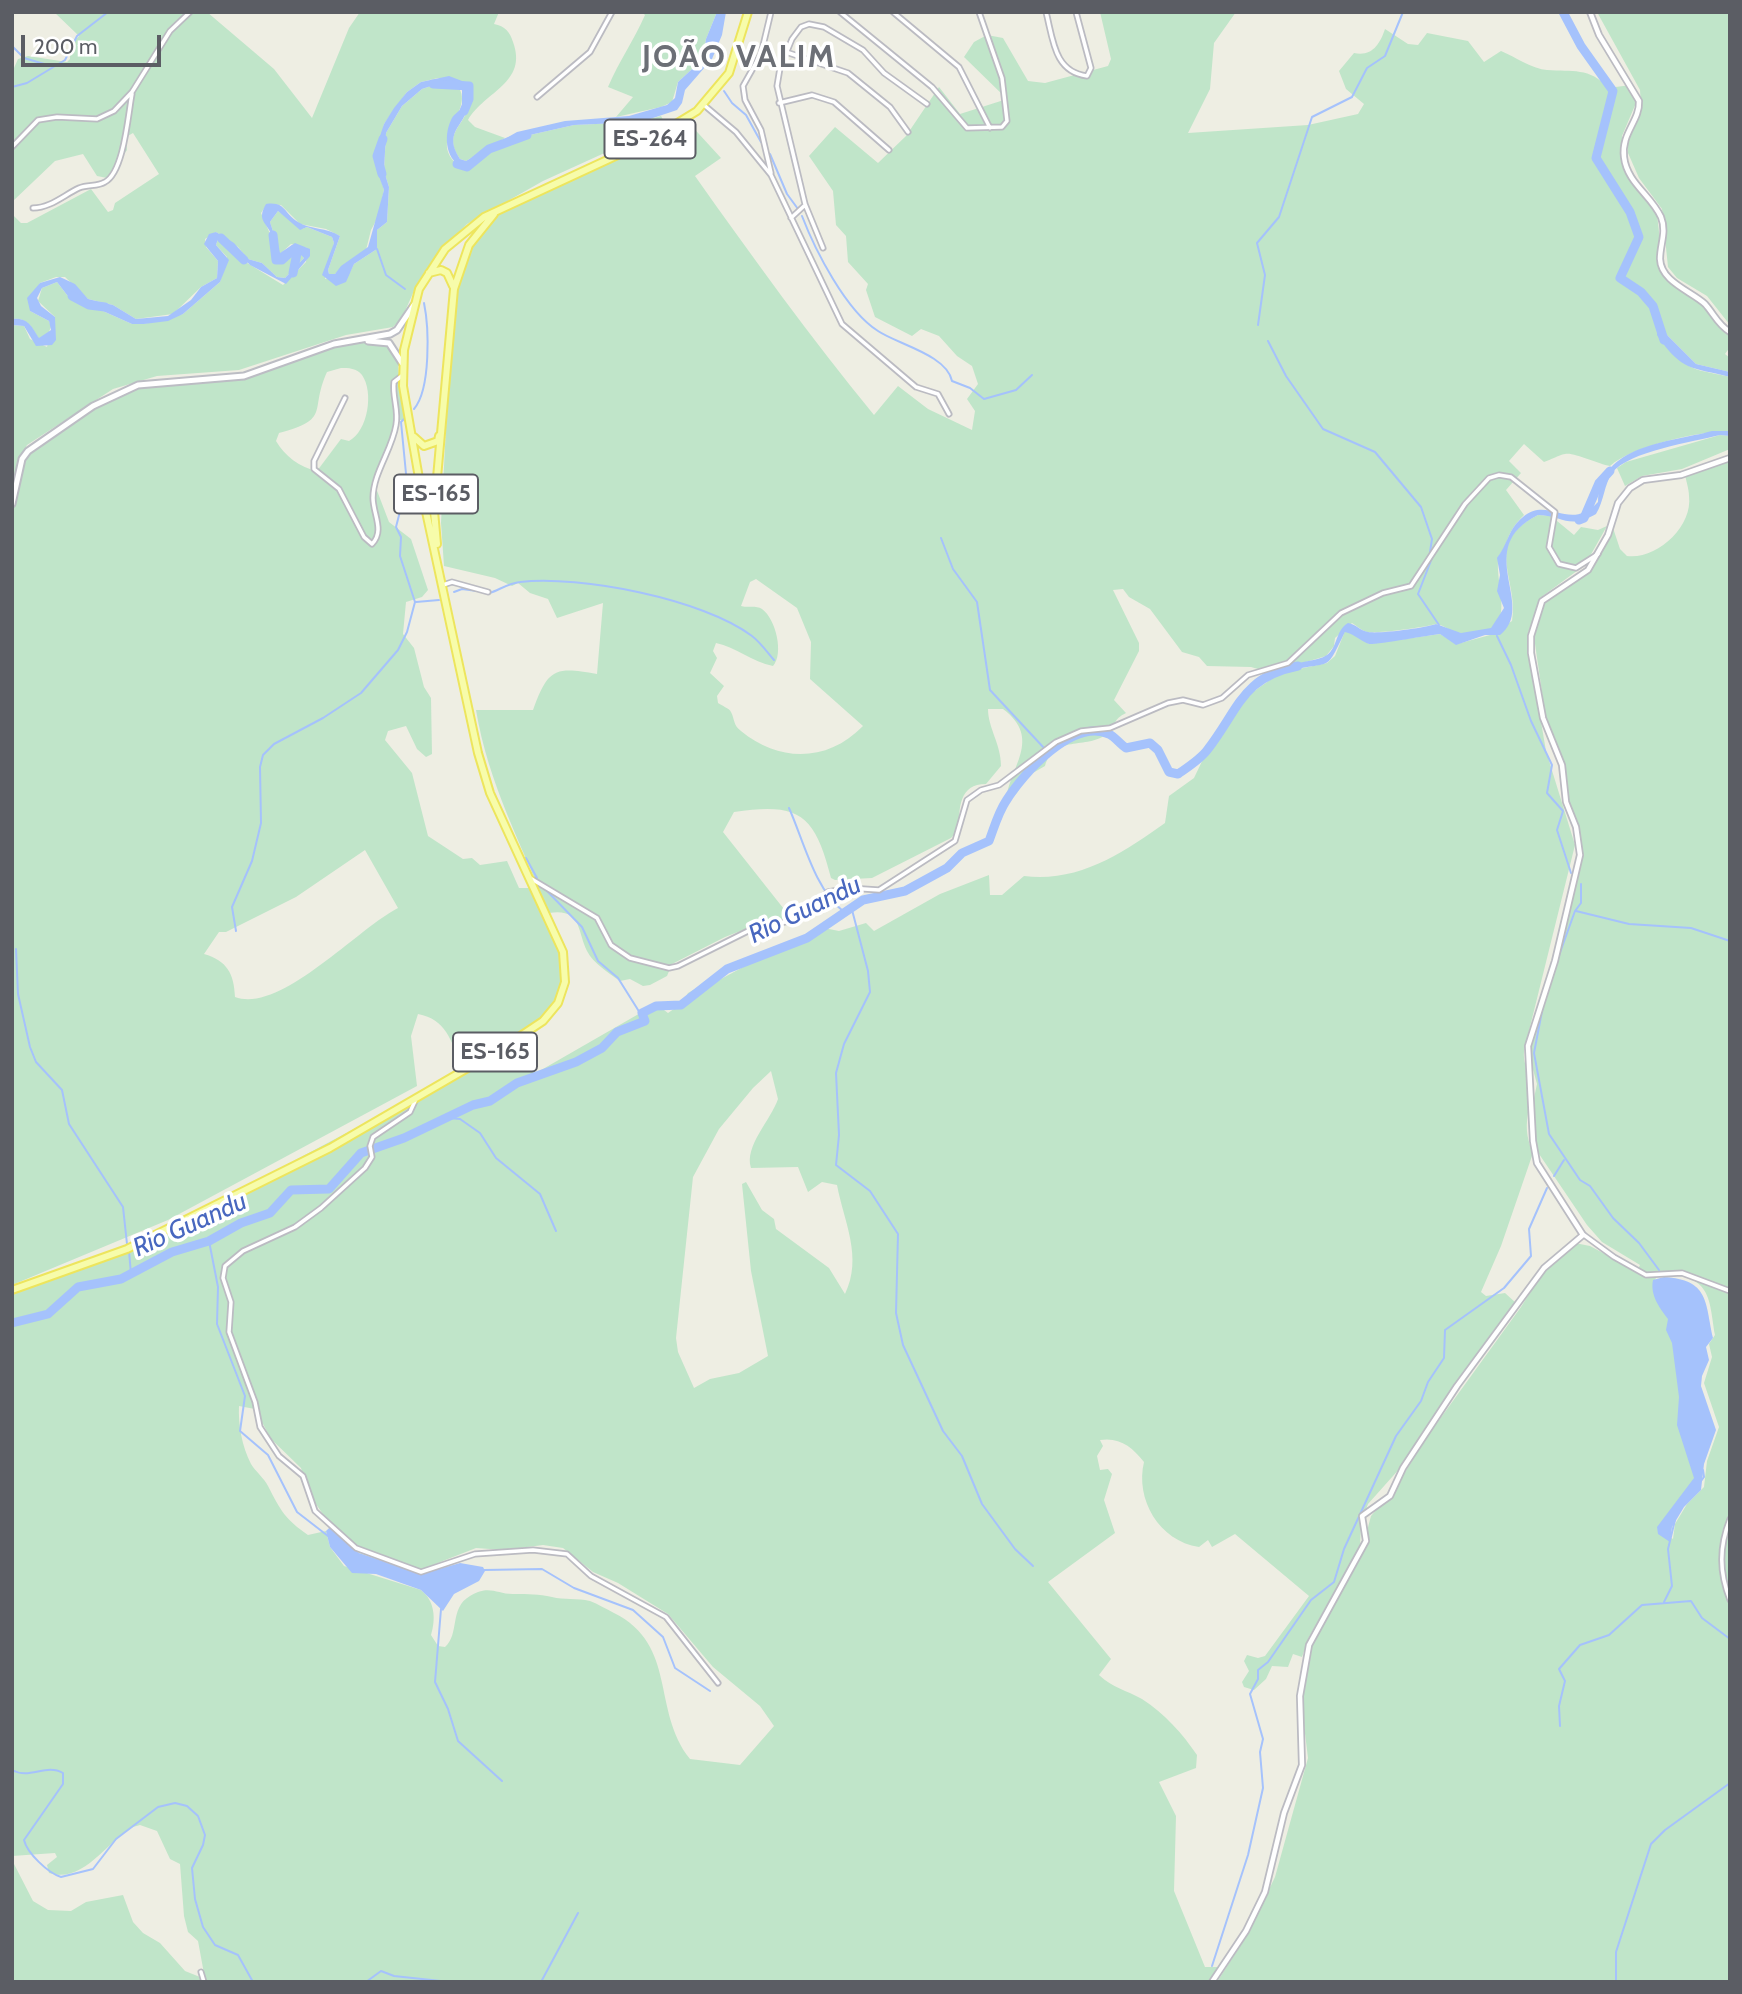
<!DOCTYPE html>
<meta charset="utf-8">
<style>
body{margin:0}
#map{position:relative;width:1742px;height:1994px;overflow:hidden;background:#eeeee3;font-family:Cabin,sans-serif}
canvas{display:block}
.frame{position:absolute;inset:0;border:14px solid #5b5d64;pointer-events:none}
.scale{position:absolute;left:21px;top:35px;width:140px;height:32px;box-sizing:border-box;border:4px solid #5b5d64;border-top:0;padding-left:9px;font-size:21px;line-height:24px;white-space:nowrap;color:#5b5d64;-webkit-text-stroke:5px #fff;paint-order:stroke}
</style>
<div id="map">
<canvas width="1742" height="1994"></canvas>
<div class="frame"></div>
<div class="scale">200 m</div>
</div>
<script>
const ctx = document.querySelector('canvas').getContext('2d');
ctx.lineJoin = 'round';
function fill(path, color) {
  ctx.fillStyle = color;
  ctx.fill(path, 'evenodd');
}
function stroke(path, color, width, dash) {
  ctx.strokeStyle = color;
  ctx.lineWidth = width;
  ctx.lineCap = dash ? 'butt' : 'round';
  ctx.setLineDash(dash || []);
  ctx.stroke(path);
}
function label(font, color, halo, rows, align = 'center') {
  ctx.font = font + ' Cabin,sans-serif';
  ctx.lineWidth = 7;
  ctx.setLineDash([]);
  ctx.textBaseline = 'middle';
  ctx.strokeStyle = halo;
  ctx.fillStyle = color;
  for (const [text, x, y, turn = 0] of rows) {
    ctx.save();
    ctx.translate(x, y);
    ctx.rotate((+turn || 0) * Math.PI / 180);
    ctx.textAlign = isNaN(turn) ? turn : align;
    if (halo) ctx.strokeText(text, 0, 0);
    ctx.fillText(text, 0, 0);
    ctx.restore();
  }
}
fill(new Path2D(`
 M54 12H207L274 69 312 118 349 28 360 12H499L494 24C505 26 510 32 513 42 528 83 485 91 468 120L475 127 505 138 466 161 460 159C443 134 462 128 468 108 470 101 469 93 470 86L438 78 421 82 407 92 384 124 377 166 384 190 378 217 371 230 366 250 335 274H329L328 270 340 236 326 229 300 224 281 205 267 204 261 213 274 243V255L291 257 301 254 304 258 285 278 277 277 262 263 248 259 238 247 216 232 205 239 206 247 218 261 217 278 201 287 173 314 136 319 113 305 88 299 65 277H56L40 283 30 311 49 321 51 327 48 334 39 339C32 328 28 317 12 319V214L21 223H27L91 189 108 212 113 210 115 203 159 174 133 133 126 137 127 150 107 178 97 176 83 154 55 161 12 202 14 68 18 59 28 56 67 62 70 59V46L79 36Z
 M642 12H717L706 39 703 59 678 82 672 102 661 107 616 117 633 97 608 87C619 61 634 40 645 15Z
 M1100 12H1236L1214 43 1210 89 1188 133 1308 125 1358 114 1364 104 1346 89 1339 71 1354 53C1372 57 1380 44 1385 29L1408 44 1418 45 1427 33 1468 41 1484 62 1501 51C1515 57 1533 69 1547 70 1572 72 1590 67 1608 88L1631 85 1636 103 1622 136V154L1657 214 1663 268 1730 332V347L1725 354 1730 358V372L1696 364 1665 333C1687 373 1687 367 1730 377V431C1700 431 1632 446 1610 466 1598 464 1574 452 1565 454 1558 455 1551 460 1544 462L1524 444 1509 461 1521 473 1506 490 1524 515C1513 526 1510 532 1505 546 1503 552 1498 554 1498 561 1496 593 1521 638 1461 633 1451 633 1445 625 1436 624 1426 627 1376 634 1367 632 1362 631 1357 626 1352 623L1335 638 1334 646 1326 656 1289 667 1265 671 1251 667 1207 666 1199 657 1182 652 1150 609 1129 597 1123 589 1113 590 1139 643V651L1114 700 1126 713C1113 719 1116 725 1109 732 1090 751 1055 733 1045 766L1024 778 1017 793 1006 801C1009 767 1043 739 1003 709H988C988 728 1001 744 1001 766L986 784C959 784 959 808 959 829L951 838 872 878 835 880 831 878C815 814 799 802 734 812L723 832 791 918 761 923 725 937 672 964 667 976 650 985 643 986 630 979 620 981C609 973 593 963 587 951 577 931 582 908 549 913 522 845 488 783 476 710H533C548 669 554 666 597 674L603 603 557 618 548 599 530 593 518 583 512 586 495 578 444 566 441 523 450 352 458 282 471 246 497 215 688 122 721 158 695 176C753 258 811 338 874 415L898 386 928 409 972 430 975 411 967 399 978 384 972 366 957 356 939 336 921 329 912 336 875 317 866 290 868 284 848 262 846 236 836 225 833 191 809 156 835 127 878 163 906 136 939 87 960 114 1007 99 964 57 974 42 987 35 1003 38 1028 81 1045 83 1108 66 1111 59ZM756 579 797 608 811 642 810 679 863 726C828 762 780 763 741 731 733 725 735 720 731 712 729 708 722 706 718 703L717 696 724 686 710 673 717 658 713 651 716 643C736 647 752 662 773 666 784 654 776 619 762 609 756 605 748 608 741 606L750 582Z
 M1597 12H1730V325L1707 296 1677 278 1668 267 1662 209 1639 178 1628 153V134L1641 105 1640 90Z
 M456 84C480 110 421 140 462 168L512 139 574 125 638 122 661 116 666 125 543 181 467 224 432 261 417 284 402 318 393 327 346 335 239 370 157 376 113 389 27 445 17 462 12 493V325L24 326 30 339 47 347 55 317 38 301 42 288 57 282 67 295 132 324H144L183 314 220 282 227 257 216 245 218 239 233 247 244 261 283 285 306 262 307 248 291 244 280 254 270 222 278 211 302 229 307 227 332 237 334 243 325 279 350 272 354 264 377 249V230L387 222 389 187 384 171 386 133 402 106 422 89 437 84Z
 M355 340 384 341 397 351 400 389 407 420H397L391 446 377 474 376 488 389 522 411 539 428 590 422 597 406 602 403 634 414 648 424 687 431 698 432 754 426 757 417 749 406 726 388 731 385 740 412 773 428 836 463 859 472 858 480 865 507 861 519 888H532C541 908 555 931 560 953 575 1017 506 1041 461 1064 451 1041 446 1019 418 1014L411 1036 417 1086 168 1220 12 1285V504C22 487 20 467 31 451L109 398 132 388 222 380ZM341 368C348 368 357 368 362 375 374 392 368 431 349 441L341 439 317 471C299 467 285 456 276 441L279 433C332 419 309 411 327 372ZM365 850 398 908C357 929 280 1014 235 997 234 973 227 961 204 954L219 932H226L296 897Z
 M1720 435 1730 436V449L1682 469 1642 476 1625 486 1617 468 1626 462Z
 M1730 454V1982H1217L1246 1937 1275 1877 1308 1758 1302 1709 1308 1658 1312 1641 1359 1561 1371 1516 1395 1488 1429 1434 1521 1307 1551 1259 1572 1244H1580L1590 1246 1633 1269H1638L1640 1265 1602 1242 1587 1225 1535 1148 1532 1107 1537 1084 1529 1055 1531 1030 1556 955 1581 847 1545 713 1533 630 1544 600 1587 568 1612 525 1620 549 1627 556C1656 560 1693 527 1689 496 1689 489 1686 481 1685 474ZM1668 1273C1711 1279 1709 1297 1715 1335L1709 1344 1712 1357 1704 1383 1719 1427 1707 1461 1704 1487 1687 1504 1675 1524 1673 1539 1661 1531 1697 1475 1671 1321 1655 1282 1656 1277Z
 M1538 515 1551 516 1574 535 1581 527 1598 530 1607 526 1585 565 1540 598 1528 633 1529 652 1546 751 1575 845 1524 1051C1523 1063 1527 1067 1530 1077 1536 1105 1518 1119 1533 1153L1501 1246 1481 1292 1486 1296 1505 1293 1516 1303 1401 1467 1368 1504 1361 1524 1360 1548 1309 1637 1302 1657 1293 1654 1288 1667 1272 1666 1266 1679 1254 1690 1244 1687 1242 1682 1249 1671 1244 1661 1247 1655 1258 1658 1265 1656 1309 1596 1235 1534 1212 1547 1208 1540 1199 1547C1159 1541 1135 1499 1144 1462 1132 1447 1120 1437 1100 1440L1103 1446 1097 1456 1100 1470 1108 1469 1112 1474 1104 1500 1115 1533 1048 1582 1111 1659 1099 1675C1113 1688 1126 1690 1142 1699 1165 1714 1182 1733 1197 1755L1196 1768 1159 1782 1176 1816 1174 1891 1205 1967H1218L1210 1982H12V1860L33 1901 48 1910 71 1911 86 1902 123 1895 133 1922 143 1933 160 1943 185 1971 205 1979 198 1941 188 1932 184 1916 180 1864 170 1859 157 1831 140 1825 133 1827C107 1841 84 1884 49 1873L47 1865 57 1857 55 1853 12 1856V1293L171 1226 518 1042 536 1073 656 1004 668 1013 681 1004 688 993 702 985 721 979 771 952 797 944 824 928 839 931 866 923 874 931 940 894 989 875 990 895H1002L1024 876C1078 883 1123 853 1165 823L1169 796 1194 778 1205 755 1216 744 1240 701 1280 673 1327 663 1335 656 1345 631 1360 636 1369 644 1440 634 1457 644 1490 635 1512 621C1520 581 1481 543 1538 515ZM771 1071 778 1099C771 1120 744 1146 751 1168L798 1167 808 1192 822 1182 837 1185C844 1222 863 1257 845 1294L829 1268 776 1229 774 1219 762 1210 746 1182 742 1184 751 1271 768 1356 739 1373 710 1379 694 1388 678 1352 676 1338 693 1177 719 1129 753 1088ZM239 1406 255 1409 271 1439 301 1468 307 1491 331 1526 359 1553 421 1574 430 1566 476 1548 504 1550 543 1545 563 1548 593 1572 618 1583 668 1614 713 1667 760 1706 774 1726 740 1765 690 1759C651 1710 678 1645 614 1613 606 1609 598 1604 590 1601 577 1598 564 1600 552 1597 538 1594 529 1594 515 1594 497 1595 490 1584 470 1596 449 1608 460 1634 445 1647L438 1646 431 1635C436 1619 435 1601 421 1590L344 1566 330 1547 326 1531 308 1535C285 1519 281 1511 268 1486 264 1478 256 1472 251 1464 242 1447 238 1424 239 1406Z`), '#c0e5c9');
fill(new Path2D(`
 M717 12H726L722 35 712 59 685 90 682 103 677 110 641 122 574 125 512 139 465 168C446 162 443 137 451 120 453 115 458 112 462 108V90L456 84H437L422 89 402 106 386 133 384 171 389 187 387 222 377 230V249L354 264 346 282 336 286 322 275 334 243 332 237 307 227 300 230 278 211 270 222 280 253 295 243 310 249V256L286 284 250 265 231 245 218 239 216 245 229 260 220 282 183 314 168 321 144 324H132L67 295 57 282 42 288 37 298 41 306 55 317 56 340 52 345 36 346 24 326 12 325V319C29 317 32 328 39 338L51 330 49 321 30 311 27 298 40 283 60 277 75 284 88 299 113 305 136 319 168 316 191 300 201 287 217 278 218 261 204 244 209 234 216 232 234 243 248 259 262 263 277 277 285 278 304 258 300 254 276 258C274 250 275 242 272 235 265 221 257 220 266 204 286 201 284 214 298 222 310 230 327 227 340 236L328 270 329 274H335L341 266 368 247 384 190 377 171 379 139 384 124 394 108 407 92 421 82 449 76 470 84C469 91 470 100 468 107 463 127 443 133 460 159L466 161 517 132 565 121 629 116 667 105 675 98 678 82 703 59 706 39Z
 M1658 331 1665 333 1696 364 1730 372V377C1692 367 1682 372 1657 335Z
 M1712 431H1730V436L1720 435C1693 442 1629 451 1612 473 1604 485 1604 501 1596 514 1568 530 1565 516 1538 515 1471 548 1538 606 1500 635H1485L1456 645 1440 634C1431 635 1374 645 1369 644 1361 641 1354 634 1345 632 1325 672 1334 661 1291 670L1289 667C1300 660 1317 662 1327 655 1338 647 1335 631 1348 623 1356 624 1360 631 1368 632 1379 634 1425 628 1436 624L1461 633 1491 628 1504 608 1497 591 1500 575 1497 558C1508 544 1508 529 1523 517 1549 495 1569 533 1598 502 1600 444 1668 443 1712 431Z
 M1664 1277C1709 1280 1705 1301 1713 1338L1706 1347 1709 1360 1702 1376 1701 1386 1716 1430 1704 1464 1701 1490 1684 1507 1672 1527 1670 1542 1658 1534 1657 1527 1694 1478 1677 1425 1679 1397 1672 1343 1666 1330 1668 1319C1659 1307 1650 1295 1653 1280Z
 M331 1526 359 1553 421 1574 460 1563 483 1567 485 1571 479 1581 454 1594 443 1611 421 1590 376 1574 352 1573 330 1547 326 1531Z`), '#a5c2fc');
stroke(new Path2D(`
 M12 18V29
 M12 46 24 58 51 66
 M12 87 27 83 65 60 77 36 108 12
 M724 91 732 103 746 115 761 142
 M770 154 787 194 798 209
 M802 216C815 250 846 311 878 331 897 344 947 355 952 381L970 388 984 399 1016 390 1032 375
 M377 249 386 275 405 289
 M1258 325 1265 275 1257 243 1279 217 1312 117 1352 97 1367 68 1385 56 1403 12
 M1268 341 1286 376 1323 429 1375 452 1421 507 1432 539 1430 552
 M414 409C431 389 429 327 424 303
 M941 538 953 569 977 602 990 690 1044 748
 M1432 558 1418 594 1439 625
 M454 592 462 589 477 591
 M490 593C499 590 509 583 520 582 580 575 703 599 752 636 761 643 767 652 774 660
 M416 602 439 600
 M1497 636 1511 665 1531 721 1552 765 1547 793 1563 811 1557 830 1571 873
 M789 808C803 839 815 890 843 911
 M526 858 537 878
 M545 889 582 927 598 961 618 978 645 1021
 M851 906 868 971 870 992 844 1044 836 1073 839 1135 836 1165 870 1191 898 1234 896 1313 903 1345 943 1431 962 1456 982 1504 1015 1549 1033 1566
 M1576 911 1629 924 1691 928 1730 941
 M236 931 232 907 252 861 261 823 260 767 263 755 274 744 323 718 361 693 398 650 407 632 415 602 400 556 401 537 396 527 407 484 401 422 404 419
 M16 949 18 994 30 1047 36 1062 62 1090 69 1124 123 1207 127 1244
 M1557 961 1575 911 1581 903V884
 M1543 1006 1534 1053 1549 1134 1580 1180 1590 1186 1613 1218 1639 1243 1659 1270
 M449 1118 460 1119 480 1133 496 1158 540 1194 556 1231
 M1554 1176 1564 1160
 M209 1241 218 1287 217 1324 245 1396 240 1431 268 1455 297 1512 328 1536
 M129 1251 131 1274
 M1701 1481 1704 1477 1703 1470
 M484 1570 542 1569 574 1588 633 1610 663 1637 675 1668 710 1691
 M1664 1602 1672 1586 1668 1549 1675 1520
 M441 1609 435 1682 448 1709 458 1741 502 1781
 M1560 1726 1559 1706 1565 1681 1559 1669 1580 1645 1609 1635 1642 1605 1691 1601 1702 1618 1730 1639
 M12 1770C30 1780 46 1763 63 1773V1784L24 1840C27 1853 48 1873 61 1877L93 1869 116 1839 158 1807 175 1803 187 1806 198 1816 205 1835 203 1845 192 1868 195 1899 203 1927 215 1945 238 1955 253 1982
 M1212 1966 1248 1855 1263 1788 1260 1752 1263 1739 1250 1694 1258 1679V1670L1268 1662 1311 1600 1334 1582 1344 1549 1396 1436 1421 1401 1428 1382 1444 1358 1445 1330 1504 1288 1531 1256 1529 1229 1547 1188
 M366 1982 381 1971 394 1976 450 1982
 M541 1982 578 1913
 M1616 1982V1952L1651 1844 1665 1830 1730 1783`), '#a5c2fc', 2);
stroke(new Path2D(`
 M1563 12 1581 46 1613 91 1596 158 1630 212 1639 237 1620 278 1641 292 1653 306 1664 340
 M433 84 469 86V99L464 111
 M457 164 467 167 489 149 527 135
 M382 174 377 156 383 139
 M273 235 276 260H282L293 250 297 253 293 273
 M221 238 244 260
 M72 296 89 305 105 307
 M1579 520 1584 518 1599 483 1610 471
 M12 1323 48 1314 78 1287 121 1279 172 1252 209 1241 241 1223 270 1213 291 1190 329 1189 361 1153 404 1138 473 1105 490 1101 517 1083 576 1062 602 1048 617 1032 645 1021 642 1013 656 1006 681 1005 727 969 807 938 863 900 905 891 947 868 962 853 989 841C994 828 998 813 1006 801 1023 774 1072 718 1109 734 1115 737 1120 744 1126 748L1150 743 1158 750 1169 772 1178 774C1188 767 1201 759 1208 749 1239 709 1242 677 1298 666`), '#a5c2fc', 9);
const minor = new Path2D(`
 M840 12 932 87 967 128 1002 127 1007 121 1002 78 979 12
 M893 12 959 67 990 128
 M1046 12C1053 39 1054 72 1087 76L1091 68 1076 12
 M786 52 848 73 890 107 908 132
 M537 97 590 52 612 12
 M779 103 812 95 834 102 889 150
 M704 105 736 132 771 175 842 324 916 387 938 394 949 414
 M12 147 38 120 57 117 97 119 114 111 132 92 170 31 190 12
 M771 173 761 130 745 100 743 86 761 54 771 12
 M33 208C50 208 64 195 79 188 88 184 97 187 105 182 124 172 128 115 132 94
 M791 218 804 206
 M823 248 805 204 777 86 780 68 792 39 801 27 809 24 824 27 863 50 884 73 927 104
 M345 398 314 461V469L339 489 364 537 372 544C385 531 373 514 373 498 373 473 392 450 396 425 399 410 392 397 394 382L403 375
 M443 585 452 582 488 592
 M530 878 597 918 611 945 630 958 669 968 678 966 752 929 794 920 828 892 849 888 879 890 955 841 967 800 981 790 999 785 1056 742 1081 731 1110 728 1168 703 1183 700 1203 705 1222 698 1248 675 1288 663 1341 613 1383 593 1411 586 1465 504 1489 478 1499 475 1511 477 1555 512 1549 547 1559 564 1576 568 1598 554
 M415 1101 410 1112 373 1137 370 1146 372 1157 365 1168 321 1208 295 1227 243 1251 225 1266 223 1278 231 1302 229 1332 255 1402 260 1427 279 1456 303 1476 315 1511 356 1548 421 1572 475 1554 533 1550 567 1554 591 1576 666 1617 718 1683
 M1584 1235 1614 1257 1646 1275 1682 1273 1730 1291
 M1730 1519C1719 1547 1719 1572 1730 1600
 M201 1972 204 1982`);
const tertiary = new Path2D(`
 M1590 12 1599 35 1639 101C1640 121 1621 133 1624 157 1627 183 1651 195 1661 217 1667 232 1660 244 1660 259 1661 282 1691 291 1705 304 1714 314 1718 325 1730 332
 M1212 1982 1246 1931 1265 1892 1284 1813 1302 1765 1300 1696 1309 1645 1366 1541 1362 1516 1390 1496 1403 1468 1457 1386 1544 1268 1583 1235 1537 1163 1533 1141 1528 1046 1555 961 1580 855 1576 827 1566 802 1562 765 1543 718 1531 653V636L1542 601 1588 570 1608 535 1618 503 1630 488 1643 480 1681 475 1730 458`);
const secondary = new Path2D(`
 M368 341 389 343 402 363
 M12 504 22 459 28 451 93 406 138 385 244 376 334 344 390 334 397 330 414 305`);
const primary = new Path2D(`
 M429 273 441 270 447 273 453 286
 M414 437 424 446 438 441 439 436
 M437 544 434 511 454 289 469 245 494 214
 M12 1290 127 1249 330 1148 504 1047 543 1021 558 1003 565 982 563 952 490 793 478 753 420 484 403 386 404 350 419 289 445 249 484 217 648 141 697 111 729 73 748 12`);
stroke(minor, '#bbbbc2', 7);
stroke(tertiary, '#bbbbc2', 8);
stroke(secondary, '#bcbdc4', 9);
stroke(primary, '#ede55d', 10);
stroke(minor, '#fff', 3.5);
stroke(tertiary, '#fff', 4.5);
stroke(secondary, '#fff', 5);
stroke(primary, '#f7fcaa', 6);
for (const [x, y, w] of [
 [650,139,91],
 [436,494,84],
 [495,1052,84]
]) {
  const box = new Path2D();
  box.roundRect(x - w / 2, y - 19.5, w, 39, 5);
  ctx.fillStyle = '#fff';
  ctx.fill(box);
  stroke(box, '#5b5d64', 2);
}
label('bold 23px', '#5b5d64', null, [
 ["ES-264",650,139],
 ["ES-165",436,494],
 ["ES-165",495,1052]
]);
label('italic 26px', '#4867bf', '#fff', [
 ["Rio Guandu",805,910,-26],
 ["Rio Guandu",190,1225,-24]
]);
ctx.letterSpacing = '2px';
label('bold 32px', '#6c6f76', '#fff', [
 ["JOÃO VALIM",739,58]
]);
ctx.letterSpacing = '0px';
</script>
